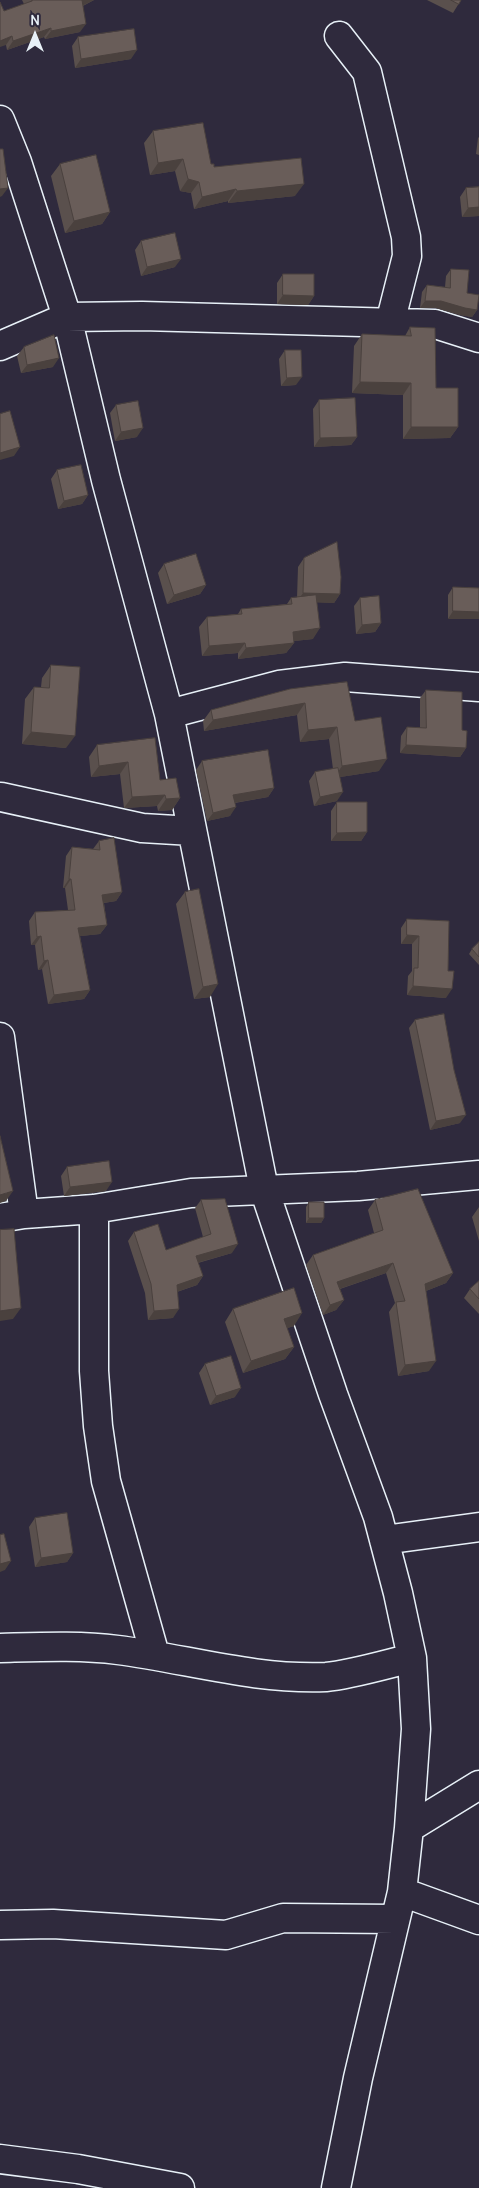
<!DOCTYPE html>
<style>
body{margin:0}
#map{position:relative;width:479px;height:2188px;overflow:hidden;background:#2f2a3d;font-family:Delius,sans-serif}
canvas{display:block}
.north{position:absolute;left:10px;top:10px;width:50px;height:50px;-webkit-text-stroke:4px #2f2a3d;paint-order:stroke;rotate:0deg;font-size:14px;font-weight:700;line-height:20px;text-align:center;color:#e8f1f8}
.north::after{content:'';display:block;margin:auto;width:18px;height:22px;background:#e8f1f8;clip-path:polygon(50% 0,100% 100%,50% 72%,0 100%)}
</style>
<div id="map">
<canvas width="479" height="2188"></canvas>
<div class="north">N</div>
</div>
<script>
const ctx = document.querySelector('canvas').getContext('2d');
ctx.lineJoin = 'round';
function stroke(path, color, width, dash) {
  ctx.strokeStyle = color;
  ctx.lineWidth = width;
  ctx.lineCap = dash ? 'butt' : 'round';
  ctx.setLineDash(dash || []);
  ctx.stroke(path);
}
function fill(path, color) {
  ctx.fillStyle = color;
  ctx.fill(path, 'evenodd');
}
const minor = new Path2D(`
 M339 36 367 72 406 237 407 256 390 323
 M0 120 17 162 67 317 106 480 169 714 264 1189 333 1394 378 1517 398 1593 412 1658 416 1729 409 1828 402 1892 358 2078 336 2188
 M0 346 67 317 142 316 435 324 479 338
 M169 714 279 685 345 677 479 687
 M1 797 142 828 192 831
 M0 1037 24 1214
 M94 1209V1371L98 1426 106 1481 155 1655
 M0 1218 24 1214 94 1209 191 1193 358 1186 479 1175
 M384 1540 479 1527
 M0 1648C39 1647 79 1645 118 1650 187 1659 255 1680 326 1677 350 1675 387 1664 412 1658
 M409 1828 479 1785
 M402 1892 479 1920
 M0 1925 53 1924 226 1935 283 1918 395 1919
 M0 2159 78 2169 180 2188`);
stroke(minor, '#e8f1f8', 31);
stroke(minor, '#2f2a3d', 28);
fill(new Path2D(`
 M22 0H94L83 6 80 32 45 39 44 37 7 50 6 45 4 11 24 4Z
 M427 0H461L453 13Z
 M78 37 131 59 75 68 72 46Z
 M153 131 214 167 295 196 228 203V201L194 209 191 193 180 191 175 171 150 175 144 143Z
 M479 137V155L476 154 478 138Z
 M60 164 110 212 102 224 65 233 51 176Z
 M466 188 479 216 462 217 460 197Z
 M141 241 175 267 141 276 135 250Z
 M451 269 477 310 472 317 460 315 436 308H420L422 292 427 285 445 287 446 276Z
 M283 274 314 296 308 305 277 304V283Z
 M410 327 436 388 458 427 450 438 403 439V395L352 393 354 346 362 334 405 336Z
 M24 347 53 367 21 373 17 356Z
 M285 350 296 385 281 386 279 359Z
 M319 400 357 437 351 445 314 447 313 409Z
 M116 405 137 437 115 441 110 413Z
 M57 470 88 495 82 504 58 509 51 479Z
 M304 558 340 594 334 603 317 602 313 639 294 641V643L286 653 238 659V653L202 656 199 627 207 617 238 614 241 609 287 604 291 598H297L298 567Z
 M164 564 206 585 200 594 167 604 158 573Z
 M453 587 479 588 448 619V595Z
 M360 598 381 623 375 632 356 634 354 606Z
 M51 665 66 748 22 744 25 699 34 687H41L42 678Z
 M290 689 355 721 379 771 340 777 337 801 314 806 309 781 315 772 333 769 329 739 300 742 297 715 204 731 203 721 211 710Z
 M426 690 466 748 460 757 400 753 401 736 407 727 420 728V698Z
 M97 745 160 780 180 798 172 810 158 811 157 806 124 808 120 774 91 777 89 757Z
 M202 761 274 788 268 797 235 803 230 816 207 821 196 770Z
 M337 802 367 832 361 841H331V811Z
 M99 841 122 892 116 901 104 903 107 925 100 934 80 936 90 990 84 999 48 1004 42 969 38 970 35 945H31L29 921 35 912 68 910 65 888H63L66 856 72 847 93 849Z
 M185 892 210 997 194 999 176 904Z
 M407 919 449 921 446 998 407 995 408 976 412 971V944H401V928Z
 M479 942V965L469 954 472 949Z
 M415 1020 454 1070 460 1123 430 1130 409 1028Z
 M67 1167 106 1191 64 1196 61 1176Z
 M201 1200 232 1253 198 1263 203 1276 197 1285 177 1292 173 1318 148 1320 145 1293 128 1241 134 1232 166 1250 203 1237 195 1208Z
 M375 1200 453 1273 446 1283 426 1291 429 1371 398 1376 389 1312 395 1303 386 1273 340 1289 344 1300 336 1310 323 1315 306 1265 313 1255 374 1233 368 1210Z
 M309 1202 324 1218 321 1223H306V1207Z
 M479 1207V1241L472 1217Z
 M479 1281V1314L464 1298 470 1289Z
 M233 1309 294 1326 287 1328 294 1347 285 1359 243 1373 225 1322Z
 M205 1364 235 1397 210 1405 199 1373Z
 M35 1518 73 1553 67 1562 35 1567 29 1527Z`), '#5a504d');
fill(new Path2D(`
 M83 0H94L76 9Z
 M86 24 80 32 45 39 51 31Z
 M51 28 44 37 7 50 13 41Z
 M12 36 6 45 0 47V41Z
 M137 50 131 59 75 68 81 59Z
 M183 159 175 171 150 175 158 163Z
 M188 179 199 182 191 193 180 191Z
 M304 184 295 196 228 203 237 191Z
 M8 188 2 196 0 197V189Z
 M236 189 228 201 194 209 202 197Z
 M479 207V216L462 217 468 208Z
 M110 212 102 224 65 233 74 221Z
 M181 259 175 267 141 276 147 267Z
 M283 295 314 296 308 305 277 304Z
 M425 301H441L477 310 472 317 460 315 436 308H420Z
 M59 358 53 367 21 373 27 365Z
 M302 377 296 385 281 386 287 378Z
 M360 382 411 383 403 395 352 393Z
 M411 427H458L450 438 403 439Z
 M143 428 137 437 115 441 121 432Z
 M357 437 351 445 314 447 320 438Z
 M20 447 14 456 0 460V453Z
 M88 495 82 504 58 509 64 501Z
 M206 585 200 594 167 604 174 595Z
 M303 593 340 594 334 603 297 602Z
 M453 611 479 612V619H448Z
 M381 623 375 632 356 634 362 625Z
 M320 628 313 639 285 642 293 632Z
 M245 643 238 653 202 656 209 646Z
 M294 643 286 653 238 659 246 648Z
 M305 703 297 715 204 731 213 720Z
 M337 727 329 739 300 742 308 730Z
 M31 732 75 736 66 748 22 744Z
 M406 745 466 748 460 757 400 753Z
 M387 759 379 771 334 778 342 766Z
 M128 762 120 774 91 777 99 766Z
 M274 788 268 797 227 804 233 795Z
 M343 792 337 801 314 806 320 797Z
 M165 795 157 806 124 808 132 797Z
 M180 798 172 810 158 811 166 799Z
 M236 807 230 816 207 821 213 813Z
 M367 832 361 841H331L337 833Z
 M69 879H71L65 888H63Z
 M122 892 116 901 96 904 102 895Z
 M107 925 100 934 72 937 78 928Z
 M407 935 419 936 412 944H401Z
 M41 936 35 945H31L37 937Z
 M48 960 42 969 38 970 44 961Z
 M218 984 210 997 194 999 203 987Z
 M413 986 452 989 446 998 407 995Z
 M90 990 84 999 48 1004 54 995Z
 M466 1115 460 1123 430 1130 436 1121Z
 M112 1182 106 1191 64 1196 70 1187Z
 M13 1191 6 1201 0 1203V1195Z
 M309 1218H324L321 1223H306Z
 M238 1244 232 1253 189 1265 196 1256Z
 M393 1263 386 1273 330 1292 337 1282Z
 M453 1273 446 1283 418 1294 425 1284Z
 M203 1276 197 1285 170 1294 177 1285Z
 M344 1300 336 1310 323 1315 330 1305Z
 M21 1308 13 1319 0 1321V1311Z
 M179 1309 173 1318 148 1320 154 1311Z
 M302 1313 294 1326 276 1332 284 1319Z
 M294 1347 285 1359 243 1373 251 1361Z
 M436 1361 429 1371 398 1376 405 1365Z
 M241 1388 235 1397 210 1405 216 1396Z
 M73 1553 67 1562 35 1567 41 1558Z
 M11 1561 5 1570 0 1572V1564Z`), '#4a413e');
const building = new Path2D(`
 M32 0H83H82L86 24 51 31V28L13 41 12 36 0 41V2L4 11 32 1Z
 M451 0H461L459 4Z
 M134 29 137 50 81 59 78 37Z
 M203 123 211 164H214V167L301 158 304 184 237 191 236 189 202 197 199 182 188 179 183 159 158 163 153 131Z
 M0 149H3L8 188 0 189Z
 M96 155 110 212 74 221 60 164Z
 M479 187V207L468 208 466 188Z
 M175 233 181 259 147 267 141 241Z
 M451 269 469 270 467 293 479 295 477 310 465 308 441 301H425L427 285 450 288Z
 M283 274H314V296L283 295Z
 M410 327 435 328 436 388H458V427H411V383L360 382 362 334 411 336Z
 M54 335 59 358 27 365 24 347Z
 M285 350H301L302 377 287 378Z
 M355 398 357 437 320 438 319 400Z
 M138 401 143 428 121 432 116 405Z
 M10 411 20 447 0 453V414Z
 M81 465 88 495 64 501 57 470Z
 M337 542 341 577 340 594 303 593 304 558Z
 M196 554 206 585 174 595 164 564Z
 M453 587 479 588V612L453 611Z
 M316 595 320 628 293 632 294 643 246 648 245 643 209 646 207 617 242 614 241 609 292 604 291 598Z
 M379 596 381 623 362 625 360 598Z
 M51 665 80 667 75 736 31 732 34 687 49 688Z
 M347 682 355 721 381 717 387 759 342 766 337 727 308 730 305 703 213 720 211 710 290 689Z
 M426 690 462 692V730L467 731 466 748 406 745 407 727 426 728Z
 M155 738 160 780 176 778 180 798 166 799 165 795 132 797 128 762 99 766 97 745Z
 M268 750 274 788 233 795 236 807 213 813 202 761Z
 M338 768 343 792 320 797 315 772Z
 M337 802H367V832L337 833Z
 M114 838 122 892 102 895 107 925 78 928 90 990 54 995 48 960 44 961 41 936 37 937 35 912 75 910 71 879H69L72 847 100 850 99 841Z
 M199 889 218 984 203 987 185 892Z
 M407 919 449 921 448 971H454L452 989 413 986 414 968H418L419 936 407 935Z
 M479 942V957L472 949Z
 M444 1014 454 1070 466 1115 436 1121 415 1020Z
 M0 1136 13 1191 0 1195Z
 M109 1161 112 1182 70 1187 67 1167Z
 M418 1189 453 1273 425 1284 436 1361 405 1365 396 1302 405 1301 393 1263 337 1282 344 1300 330 1305 313 1255 383 1230 375 1200Z
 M225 1199 238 1244 196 1256 203 1276 177 1285 179 1309 154 1311 151 1284 134 1232 158 1224 166 1250 211 1234 201 1200Z
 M309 1202H324V1218H309Z
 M14 1229 21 1308 0 1311V1230Z
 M479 1281V1299L470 1289Z
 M294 1288 302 1313 284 1319 294 1347 251 1361 233 1309Z
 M231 1356 241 1388 216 1396 205 1364Z
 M67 1513 73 1553 41 1558 35 1518Z
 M4 1534 11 1561 0 1564V1535Z`);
fill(building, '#695d59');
stroke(building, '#4a413e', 1);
</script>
